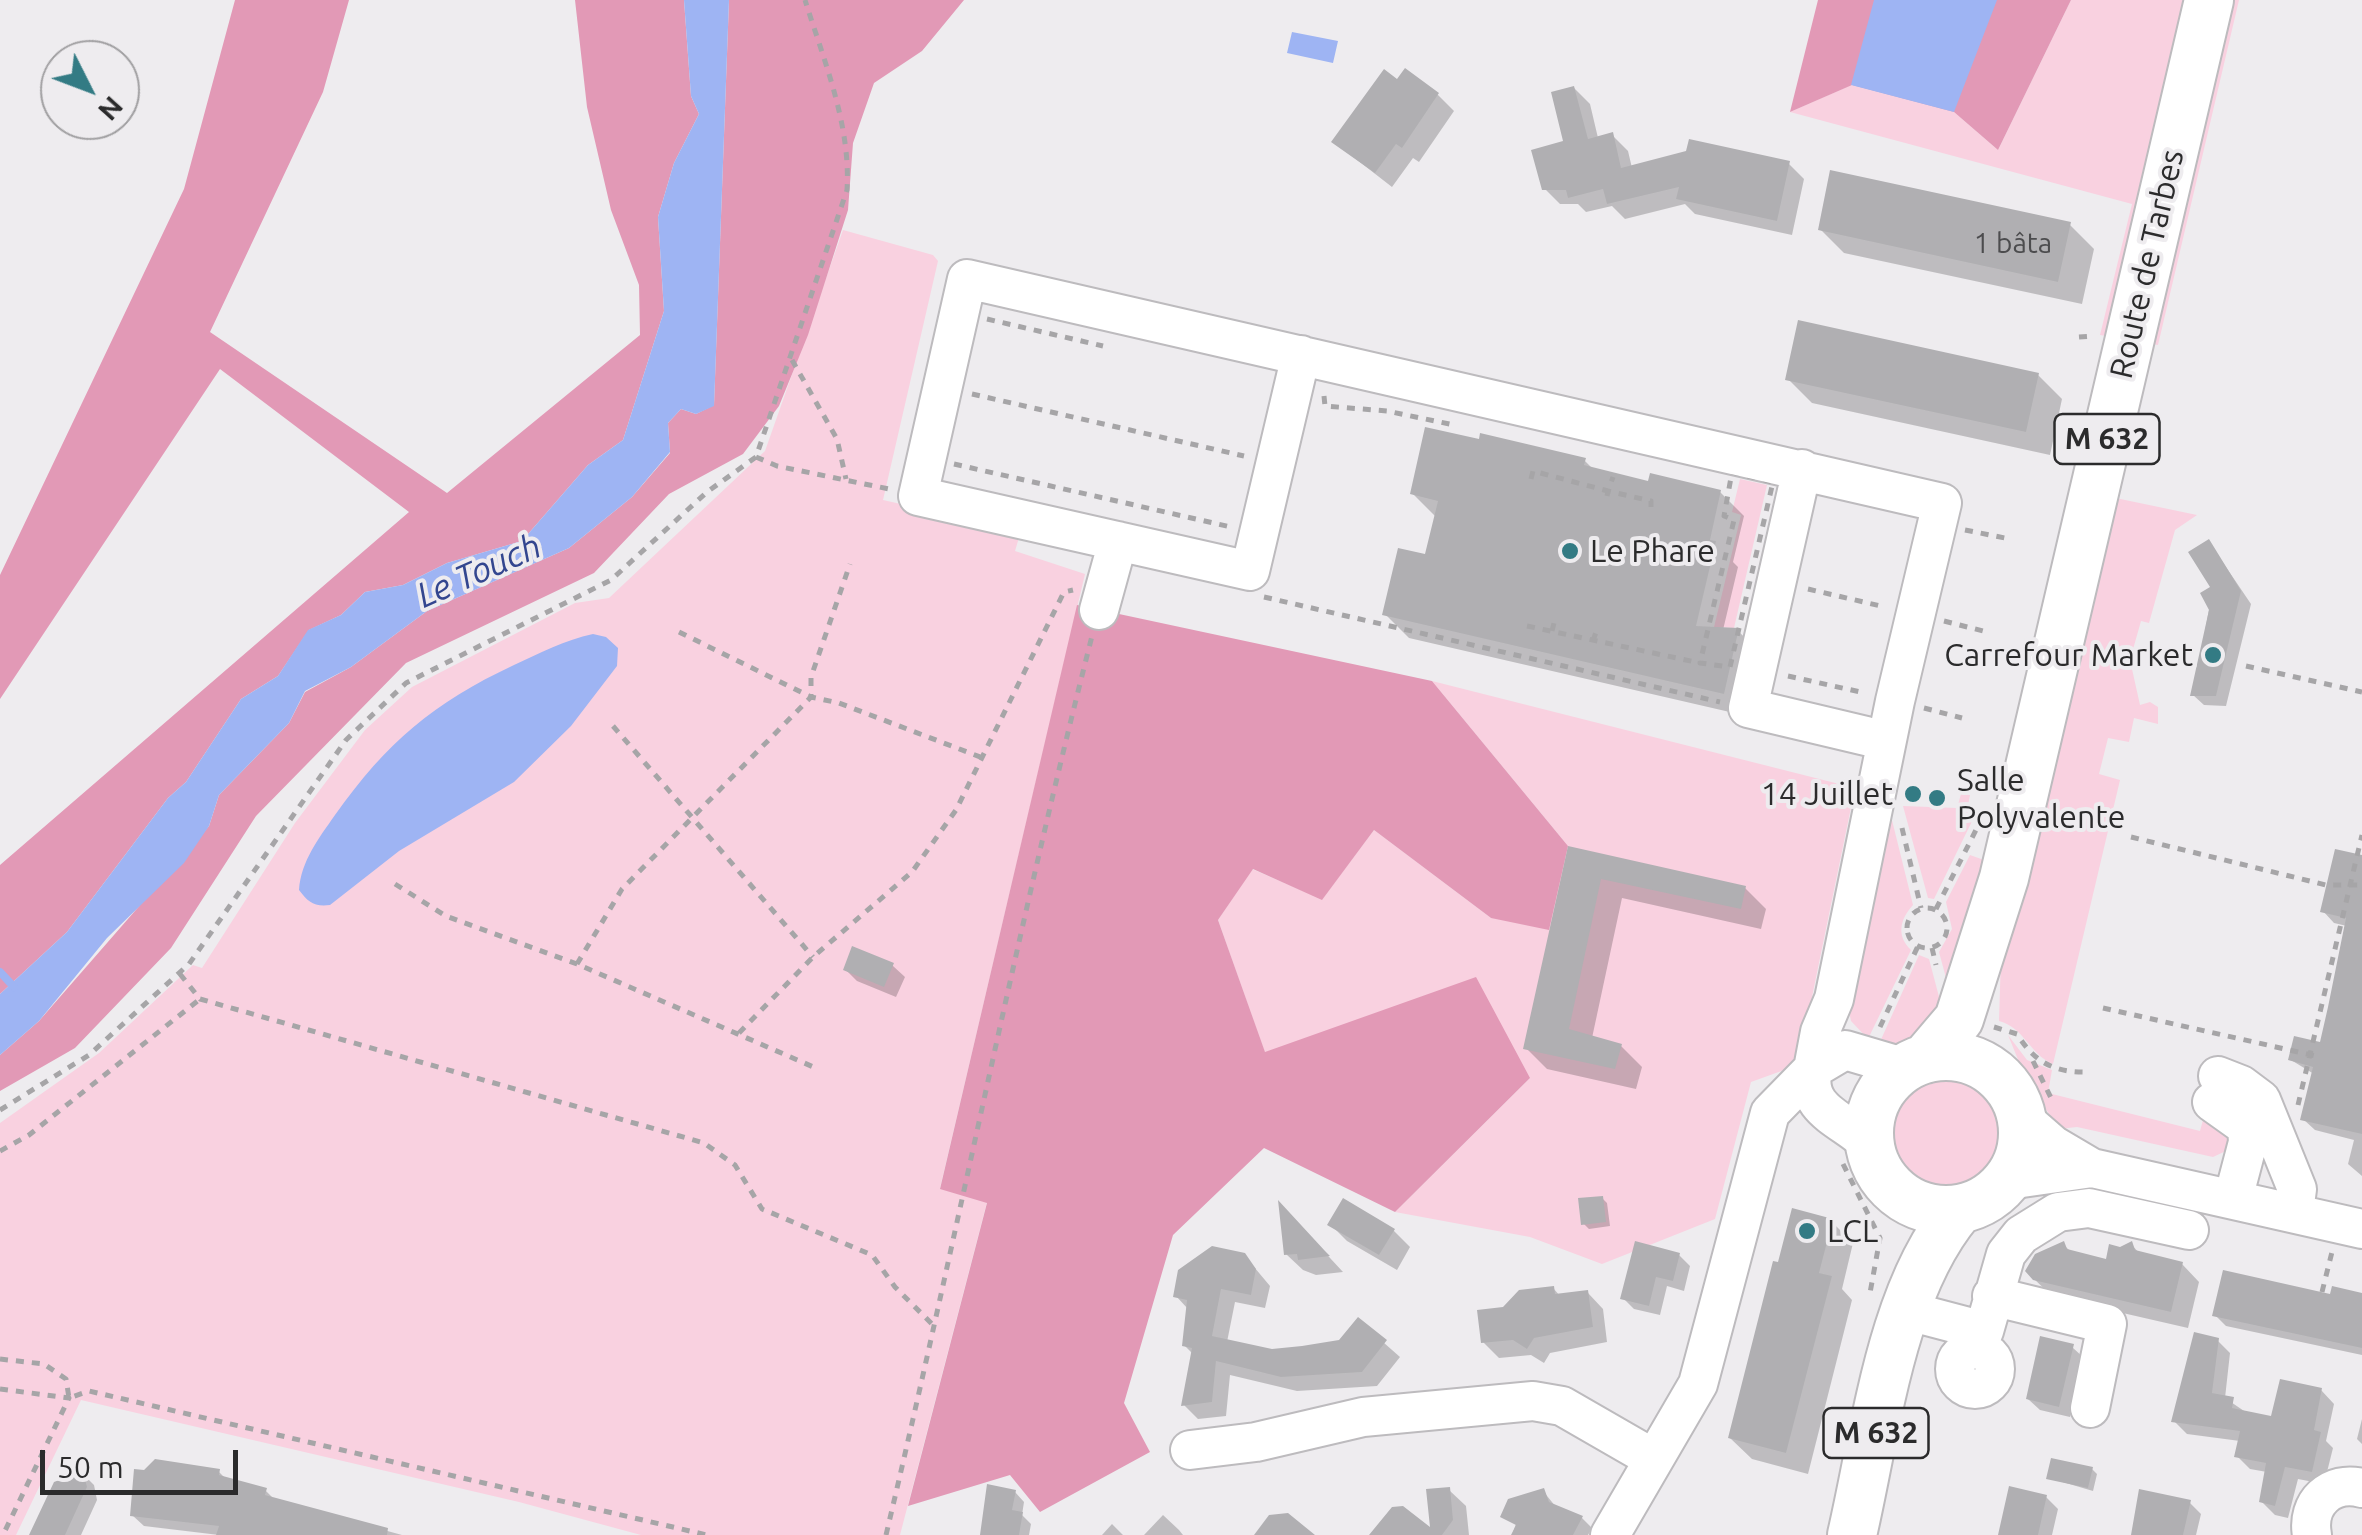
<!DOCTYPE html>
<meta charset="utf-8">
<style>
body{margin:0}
#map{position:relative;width:2362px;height:1535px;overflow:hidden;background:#eeecef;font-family:Ubuntu,sans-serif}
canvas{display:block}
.north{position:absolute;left:40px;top:40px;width:100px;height:100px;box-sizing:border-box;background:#eeecef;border:2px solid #a09fa1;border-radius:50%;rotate:132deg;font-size:28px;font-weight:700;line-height:40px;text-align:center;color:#2b2b2c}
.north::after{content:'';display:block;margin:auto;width:35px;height:45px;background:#337b84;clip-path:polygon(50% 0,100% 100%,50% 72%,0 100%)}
.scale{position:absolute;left:40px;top:1450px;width:198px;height:45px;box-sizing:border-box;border:5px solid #2b2b2c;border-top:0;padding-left:12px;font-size:30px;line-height:35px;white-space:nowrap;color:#2b2b2c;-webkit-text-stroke:8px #eeecef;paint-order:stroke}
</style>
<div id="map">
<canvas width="2362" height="1535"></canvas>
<div class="north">N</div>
<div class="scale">50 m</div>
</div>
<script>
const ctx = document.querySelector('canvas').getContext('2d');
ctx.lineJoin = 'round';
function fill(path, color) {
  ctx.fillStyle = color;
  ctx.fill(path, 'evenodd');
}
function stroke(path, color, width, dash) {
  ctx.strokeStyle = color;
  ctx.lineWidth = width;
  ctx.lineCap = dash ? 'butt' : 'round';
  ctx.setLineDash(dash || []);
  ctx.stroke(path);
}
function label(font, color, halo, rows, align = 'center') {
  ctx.font = font + ' Ubuntu,sans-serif';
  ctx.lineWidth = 8;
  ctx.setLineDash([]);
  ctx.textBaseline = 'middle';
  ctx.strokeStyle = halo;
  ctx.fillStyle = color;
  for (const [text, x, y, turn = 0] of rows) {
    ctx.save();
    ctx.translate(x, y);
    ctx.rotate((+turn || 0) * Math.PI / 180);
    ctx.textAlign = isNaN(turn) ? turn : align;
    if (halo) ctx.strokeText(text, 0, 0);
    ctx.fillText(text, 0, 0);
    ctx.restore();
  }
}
fill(new Path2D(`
 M2071 0H2239L2158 345 2100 335 2132 204 1790 112 1851 85 1954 112 1998 150Z
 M843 230 933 255 938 261 883 500 1021 531 1015 551 1085 574 940 1188 987 1202 900 1535H641L519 1502 81 1400 16 1535H0V1123L99 1053 193 965 202 968 295 823 365 730 412 687 575 603 609 598 765 451Z
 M1740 479 1767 485 1734 628 1714 627 1741 515 1732 512Z
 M2106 496 2197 515 2175 530 2149 623 2141 621 2130 660 2140 705 2150 702 2158 707V724L2134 718 2129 742 2108 738 2099 774 2120 780 2053 1064C2029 1054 2025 1028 1999 1021L2001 956Z
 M1432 681 1855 788 1798 1065 1751 1082 1715 1219 1602 1264 1530 1237 1395 1212 1530 1078 1265 1053 1218 920 1252 869 1322 899 1374 830 1491 918 1568 846Z
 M1961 794 1970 795 1967 810 1976 813 1934 899 1928 898 1903 806 1957 808Z
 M1889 808 1913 905C1900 919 1896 936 1911 950L1868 1039 1851 1021 1848 1006Z
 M1970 855 1984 860 1952 1000 1939 952 1952 929 1946 902Z
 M1919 955 1929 959 1942 1008 1909 1045 1879 1044Z
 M2008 1035 2027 1060 2052 1070 2048 1093 2200 1131 2205 1113 2233 1141 2228 1150 2213 1157 2077 1127 2059 1129 2026 1079Z
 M1886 1134a60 60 0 1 1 120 0a60 60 0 1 1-120 0Z`), '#f9d1e0');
fill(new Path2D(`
 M235 0H349L323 92 210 332 447 493 640 335 639 285 611 210 587 107 575 0H684L691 96 699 114 674 163 658 217 664 311 623 440 588 465 522 541 447 563 403 585 365 592 341 615 309 630 278 676 241 699 186 782 168 798 67 932 0 994V865L409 512 220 369 0 699V575L184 189Z
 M729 0H964L922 51 874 83 853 143 848 210 808 335 779 406 743 454 669 494 594 573 406 663 256 816 171 948 75 1048 0 1091V1055L39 1021 209 826 219 795 289 723 305 692 351 667 427 611 569 548 632 497 670 453 668 423 681 409 696 414 714 405Z
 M1818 0H2071L1998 150 1954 112 1852 85 1790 112Z
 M1077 605 1432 681 1568 846 1549 930 1491 918 1374 830 1322 900 1253 869 1218 920 1265 1052 1476 977 1530 1078 1395 1212 1264 1148 1173 1235 1124 1403 1150 1452 1040 1512 1010 1475 908 1506 987 1203 940 1189Z`), '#e299b6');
fill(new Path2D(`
 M684 0H729L714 406 696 414 681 409 668 423 670 452 632 497 569 548 427 611 351 667 305 691 289 723 219 795 209 826 184 863 107 938 39 1021 0 1055V994L67 932 168 798 186 782 241 699 278 676 308 630 341 615 365 592 403 585 447 563 522 541 588 465 623 440 664 311 658 217 674 163 699 114 691 96Z
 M1874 0H1997L1954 112 1851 85Z
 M1292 32 1338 41 1333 63 1287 53Z
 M593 634 606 637 618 648 617 666 571 726 514 782 399 851 330 905C314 907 308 902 299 890 301 861 319 838 335 815 387 742 433 703 514 665 540 653 565 640 593 634Z`), '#9eb4f3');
fill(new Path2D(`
 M1398 82 1438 95 1454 111 1419 162 1413 158 1392 187 1334 142Z
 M1574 88 1590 104 1598 138 1612 135 1628 151 1632 168 1788 163 1804 179 1792 235 1695 214 1685 204 1625 219 1612 206 1586 212 1578 204H1560L1544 188 1566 143Z
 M2070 225 2094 249 2082 304 1844 253 1820 229Z
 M2038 375 2062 399 2050 455 1812 403 1788 379Z
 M1584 460 1595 471 1650 484 1720 492 1744 516 1733 562 1738 567 1723 630 1738 631 1762 654 1747 716 1409 638 1385 614 1427 557 1436 517 1412 493Z
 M2209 542 2251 604 2226 706 2204 705 2193 695 2213 588Z
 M1570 849 1745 888 1766 909 1761 929 1622 898 1592 1038 1621 1046 1642 1067 1636 1089 1547 1069 1526 1048Z
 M2362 858V1176L2348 1164 2354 1140 2315 1130 2303 1119 2314 1074 2291 1060 2322 1045 2347 926 2334 923 2323 911Z
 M854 949 893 966 905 977 896 997 857 981 845 969Z
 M1602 1198 1607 1203 1610 1226 1589 1229 1583 1223Z
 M1294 1219 1343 1272 1316 1275 1303 1270 1286 1254Z
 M1831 1221 1853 1243 1842 1289 1852 1300 1808 1474 1752 1459 1730 1438 1779 1265Z
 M1330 1224 1394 1231 1410 1247 1397 1270 1347 1241Z
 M2063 1244 2072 1253 2108 1262 2131 1244 2140 1254 2182 1264 2199 1282 2188 1328 2053 1297 2034 1279Z
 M1244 1255 1270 1286 1265 1308 1235 1302 1227 1342 1272 1351 1340 1342 1358 1320 1400 1357 1377 1386 1297 1391 1230 1375 1226 1416 1198 1419 1184 1405 1193 1354 1184 1345 1188 1309 1176 1296Z
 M1679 1255 1690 1266 1684 1291 1667 1286 1660 1315 1634 1309 1623 1298Z
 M1553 1288 1560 1296 1588 1293 1603 1309 1607 1342 1550 1353 1544 1363 1531 1355 1499 1358 1483 1342 1504 1310Z
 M2362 1295V1355L2226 1326 2215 1315Z
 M2217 1340 2230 1353 2225 1398 2247 1413 2273 1419 2321 1390 2334 1404 2326 1441 2333 1448 2324 1484 2298 1479 2288 1518 2275 1515 2262 1502 2267 1472 2250 1469 2237 1456 2240 1441 2187 1434 2174 1421Z
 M2072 1347 2084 1358 2070 1417 2040 1410 2028 1399Z
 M2362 1419V1444L2357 1439Z
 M2092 1469 2097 1474 2093 1491 2049 1478Z
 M219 1472 227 1480 265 1490 275 1500 402 1535H219L144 1526 132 1515Z
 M83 1474 94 1485 97 1500 81 1535H32Z
 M1449 1490 1466 1506 1469 1535H1380L1433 1533Z
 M1543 1491 1556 1507 1582 1518 1592 1528 1588 1535H1512L1526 1496Z
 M1015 1492 1024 1502 1022 1515 1031 1524 1029 1535H981Z
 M2046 1497 2058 1509 2052 1535H2003Z
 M2190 1503 2201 1514 2196 1535H2134Z
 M1163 1515 1179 1530 1183 1535H1144Z
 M1112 1524 1123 1535H1102Z`), '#0003');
stroke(new Path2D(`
 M0 972 14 987`), '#9eb4f3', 8);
fill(new Path2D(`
 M1405 68 1439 93 1402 148 1396 144 1375 173 1331 142 1384 69 1397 79Z
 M1574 86 1588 139 1613 132 1621 168 1686 151 1689 139 1790 161 1777 221 1676 199 1679 187 1607 204 1603 189 1568 198 1566 190H1542L1531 150 1563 141 1551 92Z
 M1830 170 2071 222 2058 282 1818 230Z
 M1798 320 2039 373 2026 432 1785 380Z
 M1425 427 1479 439 1480 433 1586 458 1584 465 1648 481 1650 473 1721 490 1710 540 1716 541 1696 626 1739 628 1724 694 1382 615 1398 548 1425 554 1438 501 1410 494Z
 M2209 539 2241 591 2216 696H2190L2209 610 2200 593 2210 587 2188 552Z
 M1568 846 1746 886 1741 909 1601 879 1569 1029 1622 1044 1615 1069 1523 1049Z
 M2335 849 2362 855V1134L2300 1120 2313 1067 2288 1060 2294 1036 2320 1042 2328 1007 2346 918 2320 912Z
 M852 946 894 963 884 987 843 970Z
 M1603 1196 1606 1222 1581 1225 1578 1198Z
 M1343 1198 1395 1229 1379 1255 1327 1225Z
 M1278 1200 1325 1251 1330 1256 1298 1260 1297 1254 1284 1255Z
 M1792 1208 1833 1219 1819 1273 1832 1276 1786 1453 1728 1438 1773 1261 1778 1262Z
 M1635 1241 1680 1253 1673 1281 1656 1277 1649 1306 1620 1299Z
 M2064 1241 2067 1249 2106 1259 2109 1244 2120 1247 2132 1241 2135 1250 2183 1262 2171 1312 2033 1280 2025 1271 2035 1254Z
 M1212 1246 1245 1253 1256 1269 1251 1295 1221 1289 1212 1336 1272 1349 1302 1346 1339 1340 1358 1317 1387 1340 1362 1372 1281 1377 1216 1361 1212 1402 1181 1406 1192 1348 1182 1346 1187 1300 1173 1297 1178 1270Z
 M2223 1270 2330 1294 2332 1286 2362 1293V1348L2212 1316Z
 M1554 1286 1555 1294 1588 1290 1593 1327 1534 1338 1527 1349 1513 1340 1481 1343 1477 1310 1503 1307 1519 1290Z
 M2194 1332 2219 1338 2212 1393 2234 1397 2232 1408 2271 1416 2280 1379 2322 1388 2314 1430 2321 1432 2312 1472 2285 1467 2275 1506 2259 1502 2266 1463 2234 1457 2240 1431 2171 1422Z
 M2040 1336 2074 1344 2059 1407 2026 1399Z
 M2051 1458 2093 1467 2088 1488 2046 1479Z
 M155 1459 220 1469 219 1475 267 1488 265 1495 388 1528 387 1535H216L219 1526 130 1516 134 1469 144 1470Z
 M83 1471 87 1487 65 1535H29L54 1482Z
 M987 1484 1016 1490 1012 1510 1023 1512 1019 1535H980Z
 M2009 1486 2047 1495 2038 1535H1998Z
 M1450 1487 1453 1520 1442 1535H1369L1392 1507 1403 1506 1430 1527 1426 1489Z
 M1544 1488 1549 1502 1583 1516 1573 1535H1511L1516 1525 1500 1517 1508 1499Z
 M2139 1489 2191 1500 2183 1535H2131Z
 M1288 1513 1315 1535H1254L1269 1515Z`), '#b0afb2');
const minor = new Path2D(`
 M1301 355 1250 571 918 496 967 279 1942 503 1895 701 1834 999 1820 1032 1813 1069 1770 1113 1698 1384 1610 1535
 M1802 469 1748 708 1866 736
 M1099 610 1118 541
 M2218 1076 2241 1085 2261 1100 2297 1189 2294 1212
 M2212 1102 2247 1127 2248 1142 2233 1199
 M2022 1118 2053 1145 2092 1168
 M1870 1145C1847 1120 1802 1111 1813 1069L1845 1050 1906 1068
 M2008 1180 2092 1168 2362 1229
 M1992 1296 2107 1324 2090 1408
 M1908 1311 1984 1331 2006 1254 2021 1235 2058 1212 2089 1208 2189 1230
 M1955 1369a20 20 0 1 1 40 0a20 20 0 1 1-40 0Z
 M1190 1450 1256 1442 1363 1417 1533 1401 1562 1406 1654 1459
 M2312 1535C2306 1503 2331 1480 2362 1488`);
const major = new Path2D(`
 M1869 1133a77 77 0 1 1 154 0a77 77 0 1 1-154 0Z
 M1925 1059 1959 1019 2004 878 2209 0
 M1852 1535C1876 1432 1890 1292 1959 1210`);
stroke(minor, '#bdbbbe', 42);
stroke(major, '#bdbbbe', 52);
stroke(new Path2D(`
 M987 319 1103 346
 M2079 337 2092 336
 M792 360 837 439 846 479
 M972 394 1244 456
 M1324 396 1325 406 1387 411 1454 425
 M756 457 777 466 889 489
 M954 464 1231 527
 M1732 472 1773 482 1730 667 1700 663 1734 520 1724 516Z
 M1531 479 1533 471 1608 491 1613 477
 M1607 496 1608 491 1651 501V507
 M1965 530 2005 538
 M1808 589 1885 607
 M1264 597 1720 702
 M1944 621 1983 631
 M1527 626 1700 663
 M1552 631 1555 619
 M679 632 811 697 839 703 983 758
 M1593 641 1597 629
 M2246 666 2362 692
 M1788 676 1865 693
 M1924 708 1962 718
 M613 726 813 957
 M1902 828 1921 908
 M2131 837 2326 885H2362
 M395 884 446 916 577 964 818 1069
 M1907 928a20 20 0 1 1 40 0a20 20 0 1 1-40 0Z
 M1936 909 1977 828
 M1932 948 1936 965
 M577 964 622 889 811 697V677L850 564
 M180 974 200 999 704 1143 735 1165 762 1209 872 1255 895 1287 935 1327
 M2103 1008 2316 1056
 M1880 1027 1918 946
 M1994 1027 2017 1034C2035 1063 2055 1073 2089 1072
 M739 1033 813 957 912 872 956 810 1064 592 1073 590
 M2033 1061 2052 1100
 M2298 1105 2362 835
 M0 1110 89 1055 189 964 346 740 406 683 611 580 707 492 756 457 847 190C851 125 824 61 805 0
 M0 1151 29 1135 200 999
 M1843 1164 1880 1238 1870 1293
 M2322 1292 2332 1252
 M0 1359 44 1364 66 1379 69 1398 89 1391 707 1535
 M0 1389 69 1398 3 1535
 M886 1535C957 1236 1016 934 1092 636`), '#a6a5a7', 5, [8, 8]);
stroke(minor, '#fff', 38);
stroke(major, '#fff', 48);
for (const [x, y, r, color] of [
 [1570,551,10,"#337b84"],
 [2213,655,10,"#337b84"],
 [1913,794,10,"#337b84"],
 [1937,798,10,"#337b84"],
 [1807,1231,10,"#337b84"]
]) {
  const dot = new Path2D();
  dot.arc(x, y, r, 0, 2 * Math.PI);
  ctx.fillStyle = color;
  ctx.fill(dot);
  stroke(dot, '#eeecef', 4);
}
label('28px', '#4c4c4e', null, [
 ["1 bâta",2013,244]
]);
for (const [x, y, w] of [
 [2107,439,105],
 [1876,1433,105]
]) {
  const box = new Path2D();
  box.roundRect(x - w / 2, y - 25, w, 50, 8);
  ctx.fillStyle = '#eeecef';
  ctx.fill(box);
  stroke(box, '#2b2b2c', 2.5);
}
label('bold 30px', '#2b2b2c', null, [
 ["M 632",2107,439],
 ["M 632",1876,1433]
]);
label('32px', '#2b2b2c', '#eeecef', [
 ["Route de Tarbes",2147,264,-77]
]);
label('32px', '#2b2b2c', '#eeecef', [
 ["Le Phare",1590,551],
 ["Carrefour Market",2193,655,"right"],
 ["Salle",1957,780],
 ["Polyvalente",1957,817],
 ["14 Juillet",1893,794,"right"],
 ["LCL",1827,1231]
], 'left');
label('italic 35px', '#33468f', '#eeecef', [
 ["Le Touch",479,571,-24]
]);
</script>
